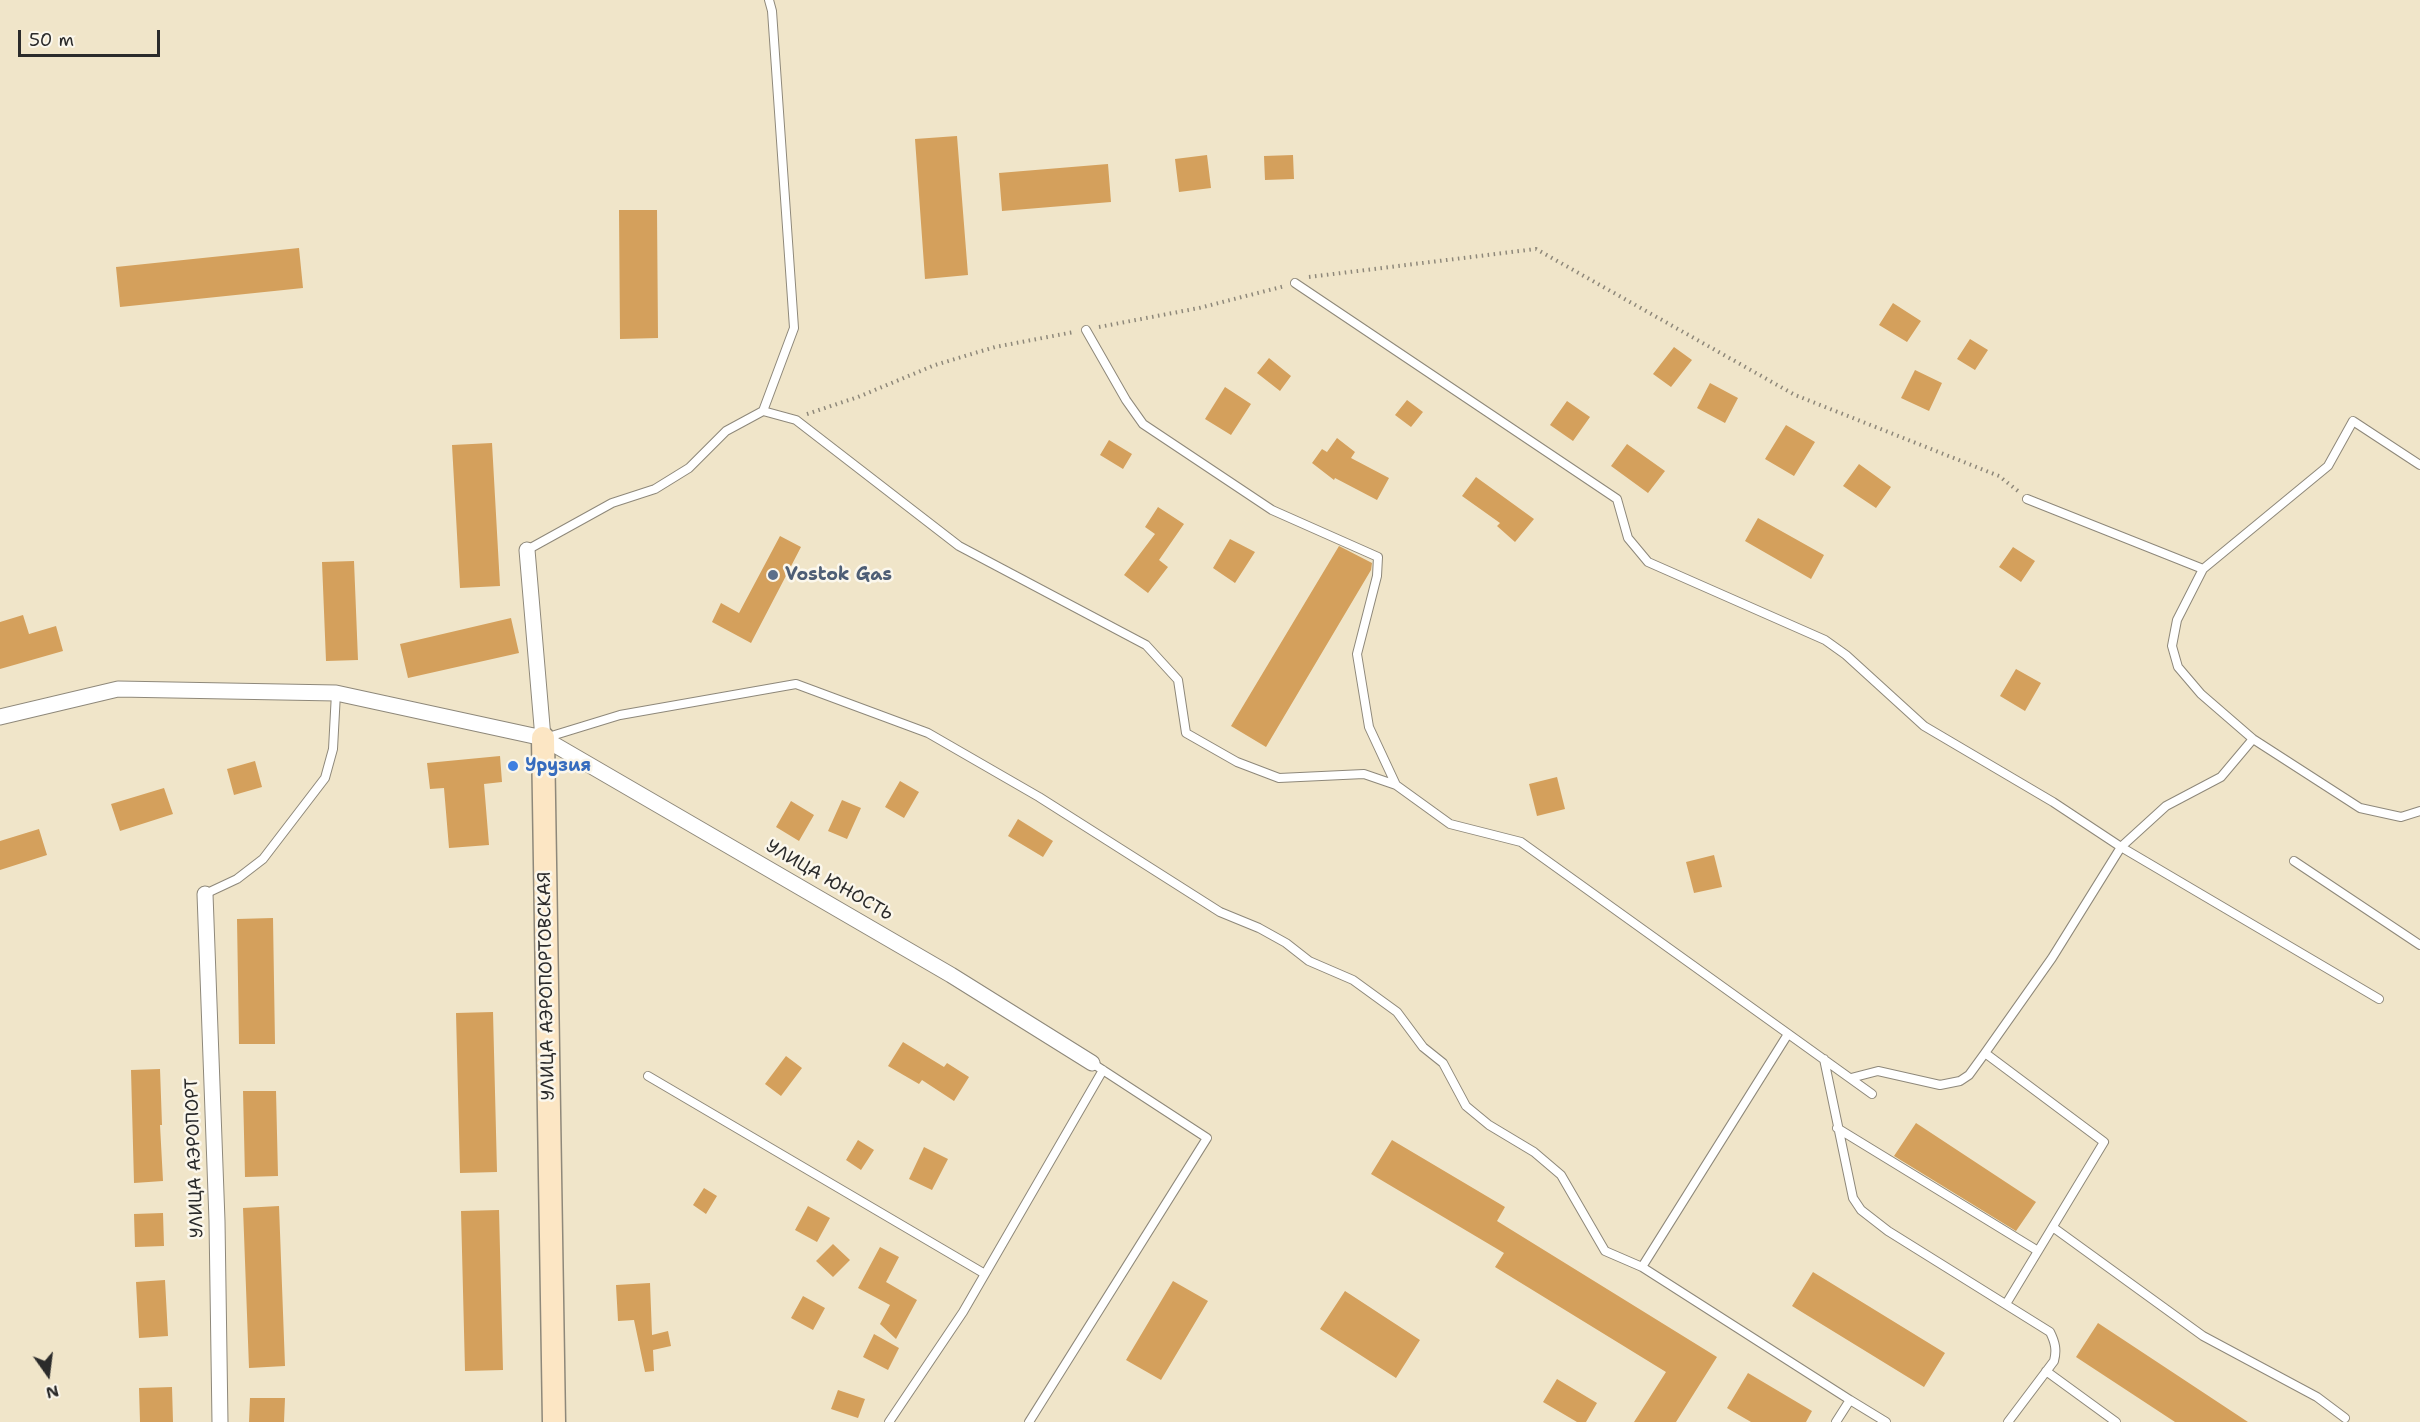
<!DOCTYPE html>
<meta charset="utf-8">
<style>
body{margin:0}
#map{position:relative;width:2420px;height:1422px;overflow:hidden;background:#f0e5c9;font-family:"Shantell Sans",sans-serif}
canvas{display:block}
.north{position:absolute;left:18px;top:1344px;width:60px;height:60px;-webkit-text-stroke:4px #fbf7ec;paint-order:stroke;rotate:166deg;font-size:16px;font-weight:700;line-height:24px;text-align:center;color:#2b2b2b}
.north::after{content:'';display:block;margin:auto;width:21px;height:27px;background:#2b2b2b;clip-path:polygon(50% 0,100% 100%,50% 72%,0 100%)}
.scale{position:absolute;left:18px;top:30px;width:142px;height:27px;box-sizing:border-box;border:3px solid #2b2b2b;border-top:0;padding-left:8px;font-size:18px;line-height:21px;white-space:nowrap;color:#2b2b2b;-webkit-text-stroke:4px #fbf7ec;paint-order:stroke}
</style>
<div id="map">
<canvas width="2420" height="1422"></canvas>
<div class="north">N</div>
<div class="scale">50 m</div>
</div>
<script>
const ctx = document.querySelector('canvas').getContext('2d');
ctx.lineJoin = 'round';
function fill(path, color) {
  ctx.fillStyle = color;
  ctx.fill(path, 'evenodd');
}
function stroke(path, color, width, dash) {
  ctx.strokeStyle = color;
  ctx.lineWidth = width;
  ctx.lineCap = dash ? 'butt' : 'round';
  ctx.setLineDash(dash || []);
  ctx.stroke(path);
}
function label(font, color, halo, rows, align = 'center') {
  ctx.font = font + ' "Shantell Sans",sans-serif';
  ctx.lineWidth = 5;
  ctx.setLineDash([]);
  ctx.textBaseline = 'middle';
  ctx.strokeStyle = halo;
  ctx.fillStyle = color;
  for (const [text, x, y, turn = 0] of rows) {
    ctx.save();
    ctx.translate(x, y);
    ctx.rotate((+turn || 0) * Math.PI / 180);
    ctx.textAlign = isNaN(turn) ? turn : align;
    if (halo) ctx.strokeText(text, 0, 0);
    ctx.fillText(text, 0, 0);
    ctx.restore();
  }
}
fill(new Path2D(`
 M957 136 968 275 925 279 915 139Z
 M1207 155 1211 188 1179 192 1175 159Z
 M1293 155 1294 179 1265 180 1264 156Z
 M1108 164 1111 202 1002 211 999 173Z
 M619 210H657L658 338 620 339Z
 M299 248 303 288 120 307 116 267Z
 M1893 303 1921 321 1907 342 1879 325Z
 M1970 339 1988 350 1975 370 1957 359Z
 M1674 347 1692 360 1671 387 1653 374Z
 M1269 358 1291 376 1280 391 1257 373Z
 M1915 370 1942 383 1929 411 1901 398Z
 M1710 383 1738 398 1725 423 1697 408Z
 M1225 387 1251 404 1231 435 1205 419Z
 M1407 400 1423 412 1411 427 1395 415Z
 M1567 401 1590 417 1573 441 1550 425Z
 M1786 425 1815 442 1794 476 1765 459Z
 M1337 438 1355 452 1351 458 1389 478 1377 500 1335 478 1334 480 1312 463 1322 449 1327 452Z
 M1109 440 1132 454 1123 469 1100 455Z
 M492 443 500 586 460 588 452 445Z
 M1627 444 1665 471 1648 493 1611 466Z
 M1859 464 1891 487 1876 508 1843 486Z
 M1476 477 1534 519 1515 542 1497 526 1500 523 1462 496Z
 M1158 507 1184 524 1159 560 1168 567 1148 593 1124 575 1155 534 1145 527Z
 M1758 518 1824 555 1811 579 1745 541Z
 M780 536 801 547 751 643 712 622 721 603 739 613Z
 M1230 539 1255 552 1235 583 1213 568Z
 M1339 546 1372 563 1371 570 1266 747 1231 726Z
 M2013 547 2035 561 2021 582 1999 567Z
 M354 561 358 660 326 661 322 562Z
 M23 615 29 634 56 626 63 651 0 669V622Z
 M511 618 519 653 408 678 400 644Z
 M2016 669 2041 683 2025 711 2000 696Z
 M500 756 502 782 484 784 489 845 449 848 444 788 430 789 427 763Z
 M255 761 262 787 234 795 227 769Z
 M1557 777 1565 809 1537 816 1529 784Z
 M900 781 919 792 904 818 885 807Z
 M164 788 173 814 120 831 111 804Z
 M842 800 861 808 847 839 828 831Z
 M791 801 814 815 799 841 776 827Z
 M1018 819 1053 841 1043 857 1008 836Z
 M39 829 47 855 0 870V841Z
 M1714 855 1722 887 1694 893 1686 862Z
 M273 918 275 1044H239L237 919Z
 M493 1012 497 1172 460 1173 456 1013Z
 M903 1042 944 1067 947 1063 969 1077 954 1101 922 1080 919 1084 888 1066Z
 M786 1056 802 1068 781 1096 765 1084Z
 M160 1069 162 1125H160L163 1181 134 1183 131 1070Z
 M243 1091H276L278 1176 245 1177Z
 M1916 1123 2036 1202 2016 1231 1894 1156Z
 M858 1140 874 1150 861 1170 846 1160Z
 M1392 1140 1505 1207 1497 1221 1717 1357 1676 1422H1634L1666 1372 1495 1267 1504 1253 1371 1174Z
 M924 1147 948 1159 932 1190 909 1179Z
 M704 1188 717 1196 706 1214 693 1205Z
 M279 1206 285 1366 249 1368 243 1208Z
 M808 1206 830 1218 817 1242 795 1230Z
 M499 1210 503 1370 465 1371 461 1211Z
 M163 1213 164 1246 135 1247 134 1214Z
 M833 1244 850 1260 833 1277 816 1261Z
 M880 1247 899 1257 886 1282 917 1300 896 1339 880 1324 890 1305 858 1288Z
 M1813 1272 1945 1353 1924 1387 1792 1306Z
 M165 1280 168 1336 139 1338 136 1282Z
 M1173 1281 1208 1301 1161 1380 1126 1360Z
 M650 1283 652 1335 668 1331 671 1346 653 1350 654 1371 645 1372 634 1320 618 1321 616 1285Z
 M1345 1291 1420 1340 1396 1378 1320 1329Z
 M803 1296 825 1308 813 1330 791 1318Z
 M2098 1323 2248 1422H2175L2076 1357Z
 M874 1334 899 1348 888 1370 863 1357Z
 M1748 1373 1812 1411 1806 1422H1751L1727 1408Z
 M1557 1379 1597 1403 1586 1422H1577L1543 1402Z
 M172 1387 173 1422H140L139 1388Z
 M838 1390 865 1399 858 1418 831 1409Z
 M250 1398H285L284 1422H249Z`), '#d4a05c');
const lane = new Path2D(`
 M1295 283 1617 499 1628 538 1648 562 1825 640 1846 655 1924 726 2053 802 2121 847 2379 999
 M1086 330 1126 400 1143 424 1272 510 1378 557 1377 576 1357 654 1369 727 1396 785
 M763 411 796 420 959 546 1146 645 1178 680 1186 733 1237 762 1279 778 1364 774 1396 785 1450 824 1521 842 1872 1094
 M2027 499 2203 569 2328 466 2353 421 2420 465
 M527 550 612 503 655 489 689 468 726 431 763 411 794 328 772 11 769 0
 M2203 569 2177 620 2172 646 2178 667 2201 694 2253 739 2360 808 2401 817 2420 811
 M545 738 620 715 796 684 928 733 1039 797 1220 912 1259 928 1286 943 1309 961 1353 980 1397 1012 1423 1047 1443 1063 1466 1106 1489 1125 1534 1152 1561 1175 1605 1251 1642 1267 1850 1400 1836 1422
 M2294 861 2420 945
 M205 894 237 879 263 859 325 778 333 749 336 693
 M1985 1053 2052 958 2121 847 2166 806 2221 777 2253 739
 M1824 1059 1853 1198 1861 1210 1888 1231 2050 1332C2055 1342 2057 1350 2054 1361L2008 1422
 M648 1076 985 1274
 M1851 1078 1878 1071 1940 1085 1960 1081 1969 1075 1985 1053 2104 1142 2006 1304
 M1837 1128 2038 1251
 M2054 1228 2203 1336 2317 1397 2345 1418
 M1642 1267 1788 1034
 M2046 1371 2116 1422
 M1850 1400 1886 1422
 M889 1422 963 1312 1103 1070
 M1029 1422 1207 1138 1092 1063`);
const street = new Path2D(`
 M527 550 543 738
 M0 717 118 689 336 693 543 738 951 975 1092 1063
 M205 894 217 1221 220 1422`);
const secondary = new Path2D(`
 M543 738 554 1422`);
stroke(lane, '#8e887a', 10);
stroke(street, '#8e887a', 17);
stroke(secondary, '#8e887a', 25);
stroke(new Path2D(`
 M1309 277 1536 249 1795 395 1999 476 2018 491
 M1099 327 1199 308 1285 286
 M807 414 858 397 935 365 995 347 1074 332`), '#8e887a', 4, [1.5, 4.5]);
stroke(lane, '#fff', 8);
stroke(street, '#fff', 15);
stroke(secondary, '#fce6c4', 22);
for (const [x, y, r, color] of [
 [773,575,6,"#5c6f8a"],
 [513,766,6,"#3f7fe0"]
]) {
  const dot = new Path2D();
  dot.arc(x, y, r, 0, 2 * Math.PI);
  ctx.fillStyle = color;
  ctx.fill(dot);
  stroke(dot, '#fbf7ec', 2);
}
label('bold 18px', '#4e5e75', '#fbf7ec', [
 ["Vostok Gas",785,575]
], 'left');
label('bold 18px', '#366cbe', '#fbf7ec', [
 ["Урузия",525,766]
], 'left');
label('18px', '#2b2b2b', '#fbf7ec', [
 ["УЛИЦА ЮНОСТЬ",829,881,30],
 ["УЛИЦА АЭРОПОРТОВСКАЯ",547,986,-91],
 ["УЛИЦА АЭРОПОРТ",195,1158,-92]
]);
</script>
